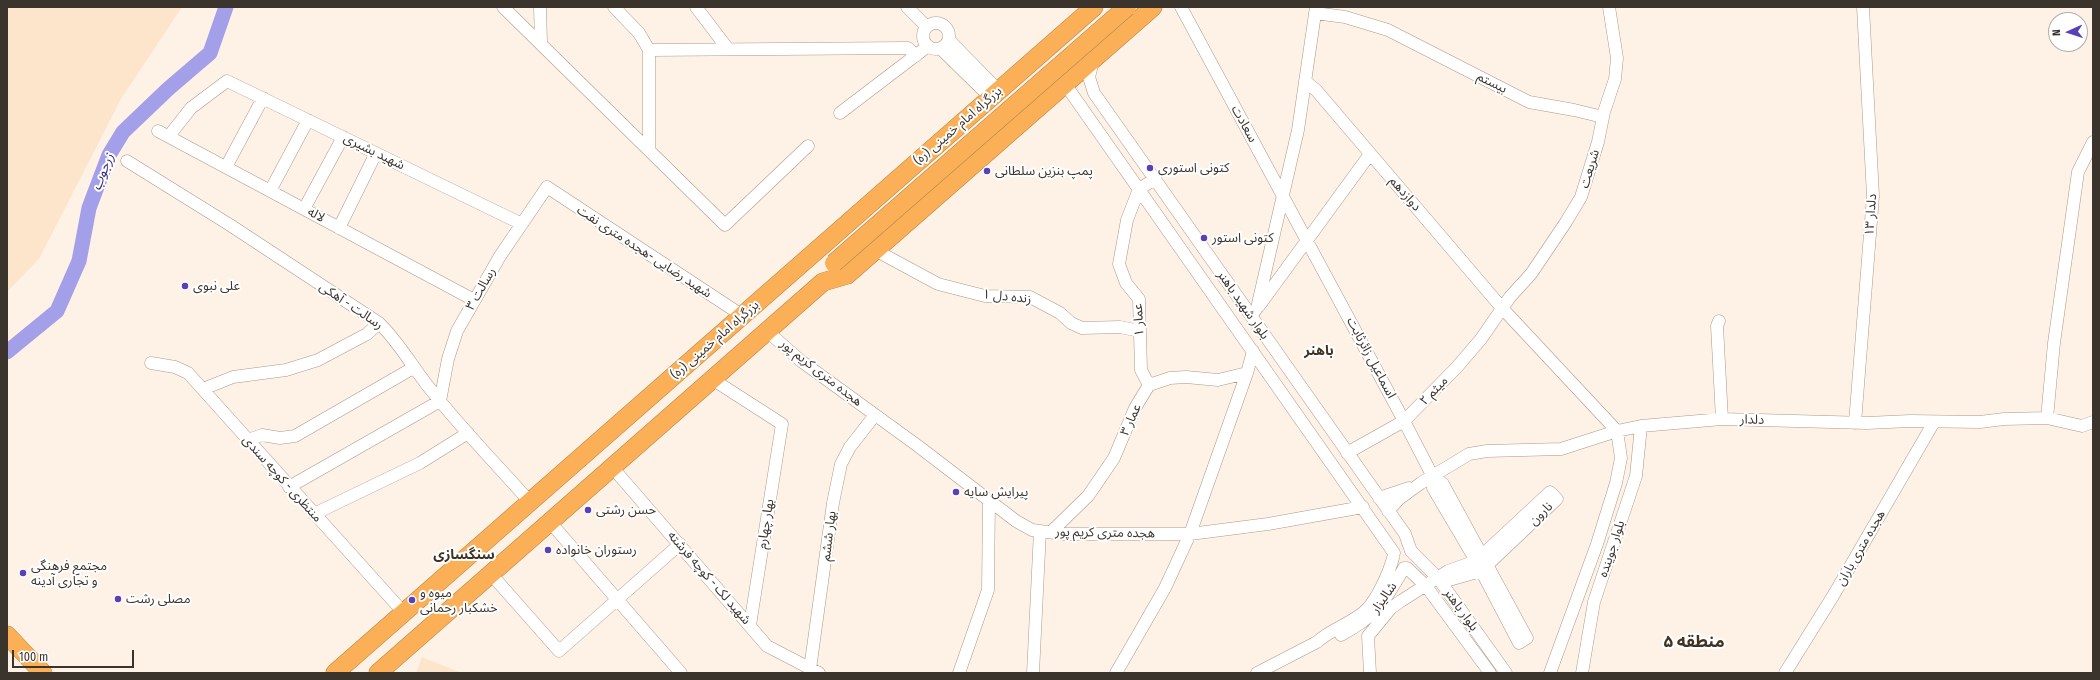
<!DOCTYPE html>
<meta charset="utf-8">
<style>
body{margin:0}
#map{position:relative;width:2100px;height:680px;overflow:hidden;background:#fef2e6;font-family:"Fira Sans Condensed",sans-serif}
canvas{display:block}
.frame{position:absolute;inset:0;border:8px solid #3b342d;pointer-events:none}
.north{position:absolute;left:2048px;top:12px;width:40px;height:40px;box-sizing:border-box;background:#fff;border:1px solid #b1aeab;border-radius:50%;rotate:267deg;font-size:11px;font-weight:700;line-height:16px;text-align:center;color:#3b342d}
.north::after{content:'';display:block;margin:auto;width:14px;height:18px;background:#5740b8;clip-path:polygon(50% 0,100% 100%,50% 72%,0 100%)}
.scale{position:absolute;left:12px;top:650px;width:122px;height:18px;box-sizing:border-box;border:2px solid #3b342d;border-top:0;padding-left:5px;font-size:12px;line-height:14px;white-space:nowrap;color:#3b342d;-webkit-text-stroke:3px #fff;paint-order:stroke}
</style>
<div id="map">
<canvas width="2100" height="680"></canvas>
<div class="frame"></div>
<div class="north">N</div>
<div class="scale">100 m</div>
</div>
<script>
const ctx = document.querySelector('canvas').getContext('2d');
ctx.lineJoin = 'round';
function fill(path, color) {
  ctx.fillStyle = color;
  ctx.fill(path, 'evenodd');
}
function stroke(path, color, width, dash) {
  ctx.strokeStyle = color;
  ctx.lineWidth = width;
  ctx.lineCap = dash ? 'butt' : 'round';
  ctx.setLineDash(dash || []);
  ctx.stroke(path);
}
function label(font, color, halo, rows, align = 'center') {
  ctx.font = font + ' "Fira Sans Condensed","Noto Sans Arabic",sans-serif';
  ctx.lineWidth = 4;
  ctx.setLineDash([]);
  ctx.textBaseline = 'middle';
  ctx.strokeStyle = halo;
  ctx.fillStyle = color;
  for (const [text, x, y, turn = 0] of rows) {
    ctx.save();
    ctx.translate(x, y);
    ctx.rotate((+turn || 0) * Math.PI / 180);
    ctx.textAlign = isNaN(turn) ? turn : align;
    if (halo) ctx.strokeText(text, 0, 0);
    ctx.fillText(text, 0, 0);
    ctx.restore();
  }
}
fill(new Path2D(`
 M7 7H182L121 99 39 259 7 292Z
 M422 657 462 673H416Z`), '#fde5cb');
stroke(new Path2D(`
 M7 352 57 311 79 261 89 208 109 155 123 132 168 89 210 53 226 7`), '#a39fe8', 15);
const minor = new Path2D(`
 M503 7 725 225 808 146
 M540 7 541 43
 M614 7 639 33 649 50V149
 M696 7 728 49
 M907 7 927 27
 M1181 7 1404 421 1432 475 1433 488 1476 561 1519 643 1527 638 1443 484 1432 475
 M1315 13 1345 17 1388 30 1529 102 1574 110 1603 117
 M923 36a13 13 0 1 1 26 0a13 13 0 1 1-26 0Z
 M949 40 999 91
 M940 48 991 98
 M649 50 908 48 916 56
 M1093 61 1089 77 1094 93 1405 534 1411 551 1438 578 1506 673
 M1305 81 1316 90 1502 308 1617 431
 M1065 84 1394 553
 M840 113 928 46
 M158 131 474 300
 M169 136 191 108 227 81 522 224
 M127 161 230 225 379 323C399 342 413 368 431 390 462 429 497 465 530 502
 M226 167 263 98
 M270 191 308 120
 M304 209 343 137
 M339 228 376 153
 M875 250 938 284 985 296 1030 297 1060 313 1071 323 1082 328 1120 327 1140 331
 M1259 306 1370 154
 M1251 316 1257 308 1298 130 1316 7
 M1719 321 1717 326 1722 419
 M767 331 801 361 918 446 1016 521 1032 530 1063 534H1190L1268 524 1363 507
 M151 363 175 367 188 373 404 613
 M712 379 782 424 750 625
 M1149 385 1141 370 1139 299 1126 283 1119 264 1127 220 1139 189 1155 179
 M203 389 233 377 286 370 318 360 367 334 379 323
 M2047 418 2054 343 2078 172 2093 142
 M1855 423 1873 196 1863 7
 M248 440 262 435 280 438 295 436 413 368
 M1347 453 1404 421 1457 367 1481 339 1510 297 1531 274 1566 222 1581 197 1598 142 1604 112 1615 79 1617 58 1609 7
 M612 467 767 646 819 673
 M289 487 440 401 448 359 457 331 500 256 547 187 743 316
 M1379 498 1409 488
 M1388 511 1399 499 1421 483 1469 454 1487 451 1561 449 1617 431 1641 426 1722 419 1867 423 1910 421 1980 422 2004 419 2047 418 2082 426 2093 422
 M314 514 420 463 468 433
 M550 522 681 673
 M1051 532 1088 496 1114 458 1135 408 1149 385 1170 378 1186 377 1218 380 1247 373
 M1407 568 1426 586 1490 673
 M491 574 559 651 680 544
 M1341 635C1378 615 1383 603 1404 568
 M810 669 833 503 841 464 850 447 875 415
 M959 673 988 590 989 500
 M1033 673 1040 531
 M1116 673 1165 588 1190 534 1247 373 1253 351
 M1257 673 1317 642C1331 629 1350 624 1364 612 1376 602 1389 573 1393 558
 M1370 673 1368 636 1391 608 1401 601 1448 571 1476 561 1550 492 1557 499 1481 571 1449 580 1438 578
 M1550 673 1597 544 1616 483 1621 458 1617 431
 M1582 673 1594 602 1636 476 1641 426
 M1785 673 1833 596 1934 422`);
const highway = new Path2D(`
 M7 635 43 673
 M335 673 1094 7
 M378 673 823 282 847 275 1153 7`);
stroke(minor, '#ab9987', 13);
stroke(highway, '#b88548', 19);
stroke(minor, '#fff', 12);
stroke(highway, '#fbb057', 18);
const highwayBridge = new Path2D(`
 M834 263 1127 7`);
stroke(highwayBridge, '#b88548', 19, []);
stroke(highwayBridge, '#fbb057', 18);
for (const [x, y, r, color] of [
 [1150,168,4,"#5740b8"],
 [987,171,4,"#5740b8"],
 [1204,238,4,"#5740b8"],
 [185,286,4,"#5740b8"],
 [956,492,4,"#5740b8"],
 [588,510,4,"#5740b8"],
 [548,550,4,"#5740b8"],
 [23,573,4,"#5740b8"],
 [118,599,4,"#5740b8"],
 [412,600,4,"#5740b8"]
]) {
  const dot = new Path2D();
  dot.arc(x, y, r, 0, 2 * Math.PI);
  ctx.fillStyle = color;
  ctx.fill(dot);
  stroke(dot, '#fff', 1.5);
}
label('13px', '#3b342d', '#fff', [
 ["بیستم",1492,83,27],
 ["سعادت",1244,124,61],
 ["بزرگراه امام خمینی (ره)",958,126,-41],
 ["شهید بشیری",374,152,26],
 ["شریعت",1590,169,-73],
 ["دوازدهم",1405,194,49],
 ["لاله",316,215,28],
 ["دلدار ۱۳",1871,215,-86],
 ["شهید رضایی -هجده متری نفت",644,252,33],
 ["رسالت ۳",481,289,-60],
 ["زنده دل ۱",1007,297,6],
 ["بلوار شهید باهنر",1243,305,55],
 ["رسالت - آهکی",351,306,34],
 ["عمار ۱",1139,320,-93],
 ["بزرگراه امام خمینی (ره)",715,340,-41],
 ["اسماعیل زائرثابت",1371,358,62],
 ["هجده متری کریم پور",821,373,38],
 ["میثم ۲",1434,391,-46],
 ["عمار ۳",1131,420,-66],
 ["دلدار",1752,420,1],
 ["منتظری - کوچه سندی",282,479,48],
 ["نارون",1541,514,-44],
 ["بهار چهارم",766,524,-81],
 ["هجده متری کریم پور",1105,533,1],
 ["بهار ششم",829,536,-83],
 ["هجده متری باران",1861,548,-60],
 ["بلوار جوینده",1612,549,-72],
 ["شهید لک - کوچه فرشته",709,578,49],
 ["شالیزار",1384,598,-55],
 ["بلوار باهنر",1461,610,54]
]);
label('13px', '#3b342d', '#fff', [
 ["کتونی استوری",1158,168],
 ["پمپ بنزین سلطانی",995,171],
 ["کتونی استور",1212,238],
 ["علی نبوی",193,286],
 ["پیرایش سایه",964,492],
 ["حسن رشتی",596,510],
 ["رستوران خانواده",556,550],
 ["مجتمع فرهنگی",31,566],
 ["و تجاری آدینه",31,581],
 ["میوه و",420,593],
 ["خشکبار رحمانی",420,608],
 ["مصلی رشت",126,599]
], 'left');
label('italic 14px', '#39297d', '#fff', [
 ["زرجوب",103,172,-68]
]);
label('bold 14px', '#413323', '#fff', [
 ["باهنر",1319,351],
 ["سنگسازی",464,555]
]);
label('bold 17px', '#413323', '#fff', [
 ["منطقه ۵",1694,642]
]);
</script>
